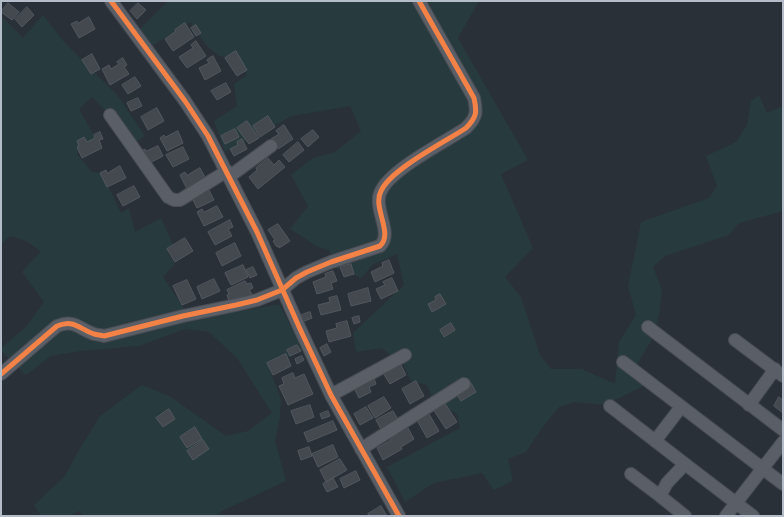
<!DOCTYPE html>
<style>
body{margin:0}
#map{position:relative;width:784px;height:517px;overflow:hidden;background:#2a3038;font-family:"Golos Text",sans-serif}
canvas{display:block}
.frame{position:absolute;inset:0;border:2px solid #b4bcc9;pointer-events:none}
</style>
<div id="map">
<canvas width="784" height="517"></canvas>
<div class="frame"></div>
</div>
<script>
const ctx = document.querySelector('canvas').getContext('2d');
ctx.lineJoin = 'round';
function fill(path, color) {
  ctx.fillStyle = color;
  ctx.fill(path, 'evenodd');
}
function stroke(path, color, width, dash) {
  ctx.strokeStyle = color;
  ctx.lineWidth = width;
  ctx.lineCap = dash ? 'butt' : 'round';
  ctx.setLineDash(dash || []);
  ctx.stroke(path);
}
fill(new Path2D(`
 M168 1H479L458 38 528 160 501 174 533 248 505 277 521 297 540 355 551 369H582L615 384 619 342 636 315 628 286 641 222 709 198 717 186 706 156 736 142 747 125 751 101 759 95 767 113 783 106V211L739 223 729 235 665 256 653 267 662 290 659 315 653 338 631 374 647 384 605 405 574 402 559 407 542 428 526 452 508 459 513 481 494 490 482 473 434 483 405 502 387 467 460 428 457 414 433 399 427 385 411 381 402 362 381 348 356 352 353 333 404 285 397 254 372 265 362 278 336 268 329 250 318 247 290 229 308 206 291 175 313 158 335 152 361 131 350 106 292 116 225 152 214 121 237 106 234 84 247 75 236 58 219 56 206 45 190 22 152 46 140 29Z
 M43 15 65 43 118 96 145 136 136 142 92 97 79 109 95 137 77 154 92 172 102 173 121 213 129 208 135 232 161 218 173 245 168 253 175 264 163 277 192 320 279 304 303 350 269 368 281 399 280 417 275 441 286 481 222 511 215 516H83L79 511 69 516H41L34 505 65 476 79 450 100 416 142 385 171 397 226 436 248 431 272 413 237 358 209 332 185 329 139 346 80 351 51 356 26 375 1 351V348L26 327 44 302 22 272 41 251 26 241 10 236 1 244V16L23 38Z`), '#273a3e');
const building = new Path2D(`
 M8 3 19 12 12 20 1 12Z
 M138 3 146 10 137 19 130 11Z
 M27 7 34 15 22 27 15 19Z
 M89 17 95 29 79 38 71 24 77 21 78 23Z
 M185 23 194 37 173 51 165 39 176 31 175 30Z
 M196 25 201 33 196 36 191 28Z
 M196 41 206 56 187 68 179 57 193 48 191 45Z
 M236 51 247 70 237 76 225 58Z
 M92 54 100 69 91 74 82 60Z
 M213 56 221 71 205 80 199 68 209 63 207 60Z
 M123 58 127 65 124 67 129 74 110 85 102 69 109 65 111 69 119 64 117 62Z
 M135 77 141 86 128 94 122 85Z
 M226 83 231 92 217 100 211 91Z
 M138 98 142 106 131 111 127 103Z
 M157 108 164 121 148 130 141 117Z
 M268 116 275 127 260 137 253 126Z
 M247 121 259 138 249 144 237 128Z
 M284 125 293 139 278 149 271 139 279 134 276 131Z
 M235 129 239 137 225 144 221 136Z
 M313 130 319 137 308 147 301 139Z
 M178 131 183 143 167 151 160 138 164 135 165 137Z
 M100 132 103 139 99 140 102 148 82 158 77 147 79 146 77 141 84 137 87 142 95 138 94 135Z
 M242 139 247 149 234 156 230 149 238 145 237 142Z
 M298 142 304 150 289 162 283 155Z
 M158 146 163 156 146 165 139 152 145 149 146 151Z
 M183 147 189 159 173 167 166 155Z
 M268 158 274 165 279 160 285 167 258 189 249 177 257 170 256 168Z
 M120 166 126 178 107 187 100 173 106 170 107 173Z
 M200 168 206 179 187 189 180 175 185 172 187 175Z
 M134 186 140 197 123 206 117 195Z
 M208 188 214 200 197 208 191 196Z
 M217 206 223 217 204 226 197 212 202 209 204 212Z
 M230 220 233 227 228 229 232 236 215 245 208 232Z
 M278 224 290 241 279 248V246L277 247 273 241 275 240 268 230Z
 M185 238 193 251 175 262 167 249Z
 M235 243 241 256 222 266 216 253Z
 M389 260 394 273 375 282 371 272 383 266 382 263Z
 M351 264 354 274 344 277 340 267Z
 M243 265 248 277 231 285 225 273Z
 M253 267 257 275 250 278 246 270Z
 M333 271 337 281 331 283 333 289 317 294 313 282 326 277 325 274Z
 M392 278 398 291 381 299 376 289 385 285 383 282Z
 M214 279 220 291 202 299 197 287Z
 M187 280 196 299 182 305 173 286Z
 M245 281 247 284 251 283 253 288 249 290 252 294 233 303 229 301 227 295 229 294 227 290Z
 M368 288 371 301 351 306 348 294Z
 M440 294 446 304 432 312 428 304 436 300 435 297Z
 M337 296 341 310 321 315 318 305 330 302 329 298Z
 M310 312 312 318 302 322 299 316Z
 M359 316 360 322 354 324 352 318Z
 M347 321 351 336 329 342 326 331 337 328 336 324Z
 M451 323 455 330 444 337 440 330Z
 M327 344 331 352 324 356 320 348Z
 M297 345 301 351 290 356 287 350Z
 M286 354 291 366 273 375 267 363Z
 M302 356 304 360 297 364 295 359Z
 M400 363 406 375 390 384 383 373Z
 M293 373 295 378 304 374 313 394 288 405 279 386 284 384 282 378Z
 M373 376 376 384 369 387 371 392 359 398 354 388Z
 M416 381 424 396 410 404 402 389Z
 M471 383 476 392 461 401 456 393Z
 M384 397 391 408 375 418 368 406Z
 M779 397 783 400V413L774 406Z
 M444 402 457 422 446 429 433 409Z
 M310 405 314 417 296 424 291 411Z
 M366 407 373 418 360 425 354 414Z
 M169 409 175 419 163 427 156 418Z
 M328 411 330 416 322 419 320 414Z
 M393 411 399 421 382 431 376 420Z
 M429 414 439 431 427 438 418 422Z
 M333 421 337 430 308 442 304 433Z
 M195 427 202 439 187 448 180 437Z
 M408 428 414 439 401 447 402 449 383 460 377 448 391 440 390 439Z
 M203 440 209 449 193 460 187 451Z
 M333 445 338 457 318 467 312 454Z
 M309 447 312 456 301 460 298 451Z
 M340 459 347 470 326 482 320 470Z
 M356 471 360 480 344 488 340 479Z
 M333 478 338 487 327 492 323 484Z
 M381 506 387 516H369L368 514Z`);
fill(building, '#444950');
stroke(building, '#52575f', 1);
const minor = new Path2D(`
 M111 1 185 101 208 136 257 232 300 329 331 395 399 516
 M110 115 168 197 174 200H180L227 171
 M230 176 271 146
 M648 327 783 430
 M735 340 783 376
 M623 362 783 484
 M1 374 57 326C75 319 79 329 94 334 98 335 101 335 104 336L183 316 236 305 257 300 282 290 296 278 307 272 331 262 380 246C394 233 372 208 381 191 391 169 445 142 466 128 477 117 477 112 474 98L419 1
 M331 395 405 355
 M749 405 775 369
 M610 406 685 464
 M655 441 681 407
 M361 449 464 384
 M631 474 660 496
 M685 516 660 496 667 483 685 464 753 516
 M726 516 783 442`);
stroke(minor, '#484c53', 14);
stroke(minor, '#5a5e66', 12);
stroke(new Path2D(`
 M111 1 185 101 208 136 257 232 300 329 331 395 399 516
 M1 374 57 326C75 319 79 329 94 334 98 335 101 335 104 336L183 316 236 305 257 300 282 290 296 278 307 272 331 262 380 246C394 233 372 208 381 191 391 169 445 142 466 128 477 117 477 112 474 98L419 1`), '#f48246', 5);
</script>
